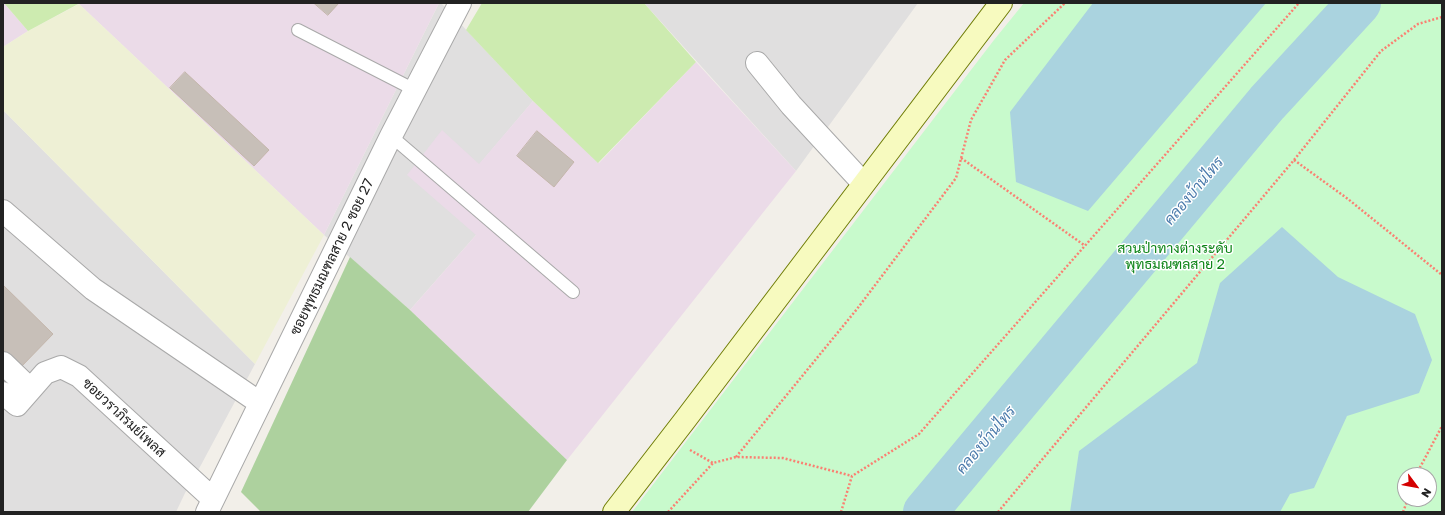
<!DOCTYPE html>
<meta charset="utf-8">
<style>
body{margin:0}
#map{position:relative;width:1445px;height:515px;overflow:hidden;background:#f2efe9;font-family:"Golos Text",sans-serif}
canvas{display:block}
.frame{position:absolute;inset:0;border:4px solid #222;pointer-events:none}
.north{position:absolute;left:1397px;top:467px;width:40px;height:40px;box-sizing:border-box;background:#fff;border:1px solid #a7a7a7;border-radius:50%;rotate:122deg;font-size:11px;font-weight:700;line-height:16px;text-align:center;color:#222}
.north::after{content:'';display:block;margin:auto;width:14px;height:18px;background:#d40000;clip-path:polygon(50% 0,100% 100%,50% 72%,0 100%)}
</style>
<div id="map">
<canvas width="1445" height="515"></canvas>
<div class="frame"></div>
<div class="north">N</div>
</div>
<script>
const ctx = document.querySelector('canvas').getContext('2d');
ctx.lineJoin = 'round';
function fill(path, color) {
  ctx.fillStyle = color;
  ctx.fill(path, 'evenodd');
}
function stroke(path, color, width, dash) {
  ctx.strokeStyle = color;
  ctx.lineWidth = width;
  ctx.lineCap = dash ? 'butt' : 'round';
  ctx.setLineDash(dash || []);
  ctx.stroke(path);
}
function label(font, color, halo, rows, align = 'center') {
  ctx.font = font + ' "Golos Text",Sarabun,sans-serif';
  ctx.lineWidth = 3;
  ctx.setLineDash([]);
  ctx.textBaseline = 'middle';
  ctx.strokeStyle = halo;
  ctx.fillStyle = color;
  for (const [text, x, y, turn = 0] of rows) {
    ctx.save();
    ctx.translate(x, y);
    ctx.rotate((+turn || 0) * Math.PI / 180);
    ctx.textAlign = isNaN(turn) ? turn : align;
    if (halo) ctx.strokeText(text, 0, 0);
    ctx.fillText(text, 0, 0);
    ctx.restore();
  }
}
fill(new Path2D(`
 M439 3H441L533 101 479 165 476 235 410 310 324 235Z
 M644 3H918L796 171Z
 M3 110 255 364 201 465 185 493 176 512H3Z`), '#e0dfdf');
fill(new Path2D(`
 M3 3H4L28 31 3 47Z
 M80 3H439L324 235 79 4Z
 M696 62 796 171 567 460 410 310 476 235 407 175 442 130 479 164 533 101 599 163Z`), '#ebdbe8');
fill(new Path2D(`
 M79 4 324 235 255 364 3 110V47L28 31Z`), '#eef0d5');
fill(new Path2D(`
 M4 3H80L28 31Z
 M482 3H644L696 62 598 163 533 101 466 30Z`), '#cdebb0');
fill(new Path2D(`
 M350 257 410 310 567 460 528 512H261L241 492Z`), '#add19e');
fill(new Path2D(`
 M1024 3H1442V512H632L994 40ZM1405 475H1429V499H1405Z`), '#c8facc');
fill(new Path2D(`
 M1093 3H1266L1088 211 1016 182 1010 112Z
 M1282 227 1338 277 1415 314 1432 360 1419 393 1347 416 1314 488 1290 494 1280 512H1070L1079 451 1197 363 1220 283Z`), '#aad3df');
stroke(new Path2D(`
 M925 512 1267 103 1359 3`), '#aad3df', 44);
const building = new Path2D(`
 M314 3H339L328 15Z
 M185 72 269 150 254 166 170 88Z
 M537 131 574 162 554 187 517 156Z
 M3 285 53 334 20 368 3 351Z`);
fill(building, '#c7bfb8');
stroke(building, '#c4b6ab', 1);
const service = new Path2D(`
 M298 30 415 90
 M391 136 573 292`);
const minor = new Path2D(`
 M757 63 791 105 863 183
 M3 211 93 289 260 403
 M3 363 30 389
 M3 393 17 405 45 373 61 367 79 376 213 499
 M207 512 391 136 460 3`);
const secondary = new Path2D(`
 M614 512 685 420 1001 3`);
stroke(service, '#a9a9a9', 14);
stroke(minor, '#a9a9a9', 24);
stroke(secondary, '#707d05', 24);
stroke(new Path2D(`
 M961 158 1084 245
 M1294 160 1348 199 1442 275
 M690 450 713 463
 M736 457 857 309 956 178 971 120 1005 60 1065 3
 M1416 475 1442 426
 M668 512 713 463 736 457 783 458 852 476
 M841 512 852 476 919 434 1299 3
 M998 512 1294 160 1381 51 1418 24 1442 17
 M1403 512 1408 499`), '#fa8072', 2.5, [2, 2]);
stroke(service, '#fff', 12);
stroke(minor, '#fff', 22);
stroke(secondary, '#f7fabf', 22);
label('14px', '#0c8416', '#fff', [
 ["สวนป่าทางต่างระดับ",1175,249],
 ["พุทธมณฑลสาย 2",1175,265]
]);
label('14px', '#222', '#fff', [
 ["ซอยพุทธมณฑลสาย 2 ซอย 27",332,257,-64],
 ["ซอยวราภิรมย์เพลส",124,418,43]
]);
label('italic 15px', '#4a7aab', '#fff', [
 ["คลองบ้านไทร",1194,191,-50],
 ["คลองบ้านไทร",986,440,-50]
]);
</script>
